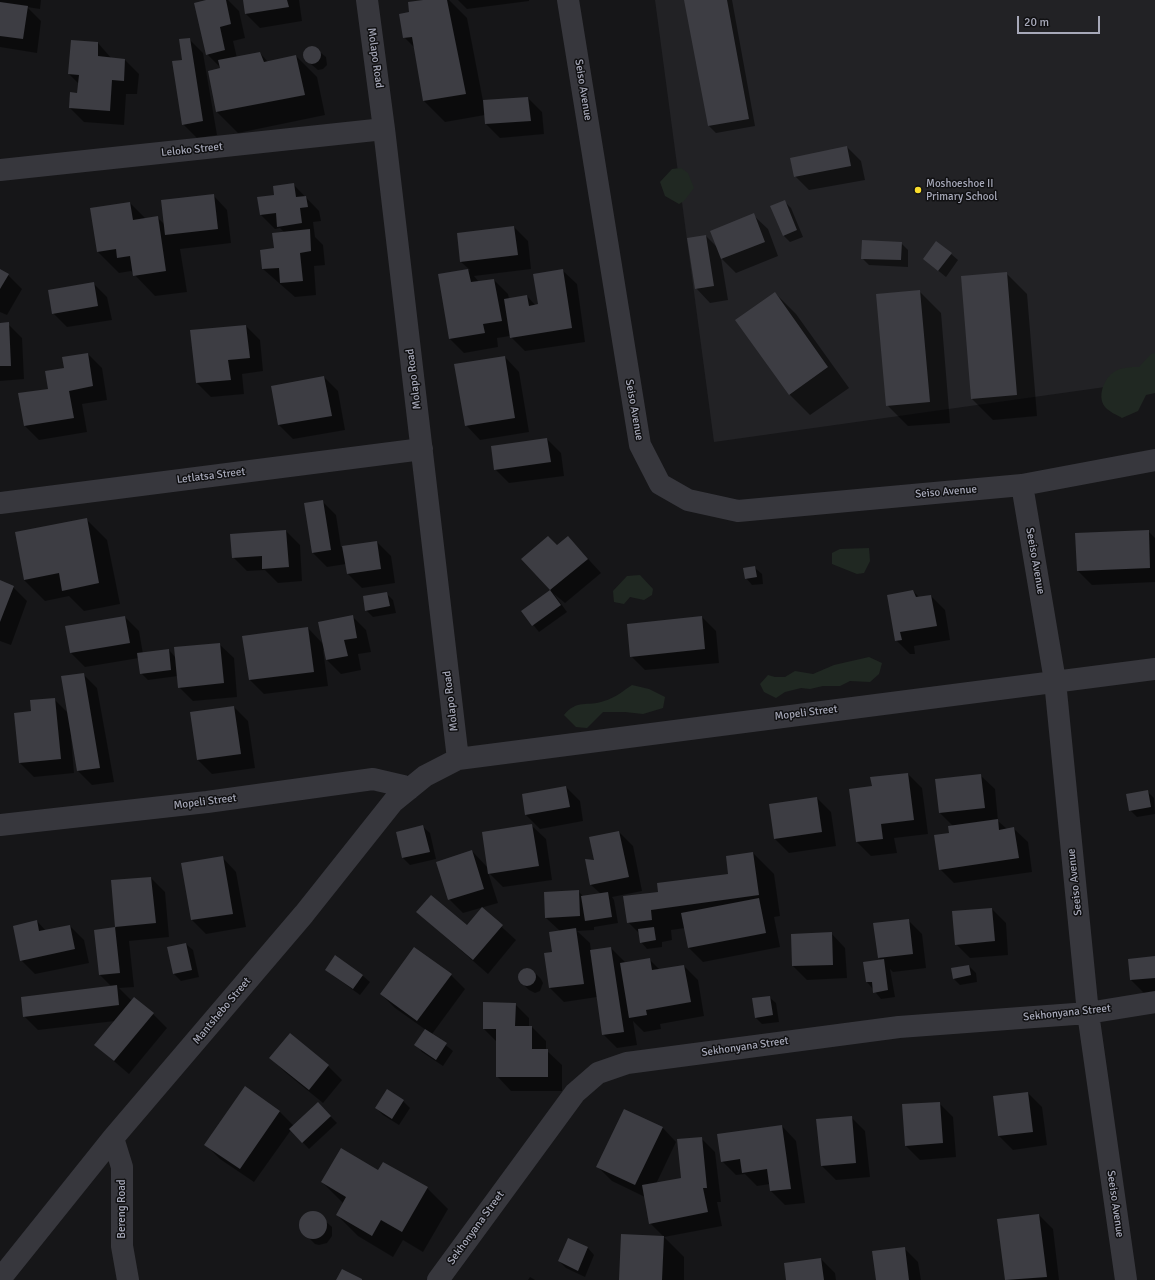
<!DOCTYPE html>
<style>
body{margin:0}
#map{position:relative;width:1155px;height:1280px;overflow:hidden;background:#161618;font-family:Signika,sans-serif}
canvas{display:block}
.scale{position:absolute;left:1017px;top:16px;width:83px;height:18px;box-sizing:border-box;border:2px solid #a7a9b9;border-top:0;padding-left:5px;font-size:12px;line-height:14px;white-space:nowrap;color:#a7a9b9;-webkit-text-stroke:3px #111113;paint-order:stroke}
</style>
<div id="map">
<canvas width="1155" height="1280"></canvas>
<div class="scale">20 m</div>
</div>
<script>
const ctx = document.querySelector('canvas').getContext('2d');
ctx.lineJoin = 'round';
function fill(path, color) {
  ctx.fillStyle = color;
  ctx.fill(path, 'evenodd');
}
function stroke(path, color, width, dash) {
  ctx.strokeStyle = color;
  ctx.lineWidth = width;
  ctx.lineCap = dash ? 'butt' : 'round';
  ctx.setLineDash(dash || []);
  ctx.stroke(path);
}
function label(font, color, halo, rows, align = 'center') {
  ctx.font = font + ' Signika,sans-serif';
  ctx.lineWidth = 3;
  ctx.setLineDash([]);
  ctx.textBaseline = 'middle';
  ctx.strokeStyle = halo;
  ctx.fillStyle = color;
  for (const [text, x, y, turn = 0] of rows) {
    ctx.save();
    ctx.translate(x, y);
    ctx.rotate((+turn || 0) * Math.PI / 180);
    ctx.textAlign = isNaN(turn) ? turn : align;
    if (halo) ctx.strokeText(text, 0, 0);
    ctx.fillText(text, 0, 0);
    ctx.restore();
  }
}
fill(new Path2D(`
 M655 0H1155V380L714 442Z`), '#222225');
fill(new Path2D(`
 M681 168 688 173 694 188 684 201 679 204 665 196 660 182 672 169Z
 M1155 353V393L1146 395 1138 411 1122 418C1117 415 1110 412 1106 408 1096 398 1104 378 1114 372 1122 367 1131 367 1139 367L1151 354Z
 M869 548 870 561 864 573 857 574 832 564V553L840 549Z
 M640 575 653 589 652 595 644 600 630 597 624 604 614 602 613 591 627 576Z
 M869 657 882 663 879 674 870 682 850 681 840 686H823L810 689 801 688 785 692 776 698 764 692 760 684 768 675 775 677H785L795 671 813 674 834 665Z
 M632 685 649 689 665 697 663 708 643 714 625 712H603L587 728 576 727 564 715C577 699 587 707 604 701 615 698 623 691 632 685Z`), '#202822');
fill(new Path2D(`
 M0 0H41L40 9 27 7 41 21 37 53 0 47Z
 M211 0H228L239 11 245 38 233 41 237 58 260 53 268 62 296 56 317 77 325 115 238 133 217 112 222 69 207 54Z
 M244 0H299L302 21 260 28 246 14Z
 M430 0H449L467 18 483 101 528 98 542 112 544 134 500 138 486 124 485 115 445 122 424 101 415 48 404 37 410 12Z
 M458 0H529V1L467 9Z
 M685 0H732L755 126 716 133 709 126Z
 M189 39 203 53 217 135 197 138 183 124Z
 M98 43 112 59 125 60 139 74 137 94H126L124 125 84 122 70 108 78 94 79 84 69 74Z
 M312 46 326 57 327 65 323 69 318 70 306 60 304 54 308 48Z
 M847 147 861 161 865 180 809 190 795 176Z
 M293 184 319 211 321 221 313 222 315 237 323 245 325 265 314 266 316 295 295 297 263 269 285 233 280 228 275 229 261 215 276 196Z
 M213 195 227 210 231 243 180 249 187 292 155 296 131 271 119 273 98 252 130 203 146 219 157 217 165 225Z
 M784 201 791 208 803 237 790 242 783 235Z
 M753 215 768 229 778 256 736 273 721 258 728 300 710 303 696 288 706 236 718 248Z
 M514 227 528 241 531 269 474 276 479 282 494 280 508 294 509 299 527 296 536 306 539 305 562 270 577 284 585 342 525 351 510 336 497 338 498 347 464 353 450 339 440 275 470 270 461 262Z
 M901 243 908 250V267L869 265 862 258Z
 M951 254 958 260 946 277 924 259Z
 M0 270 8 275 22 289 7 315 0 312Z
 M1006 273 1027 294 1037 416 993 420 972 399Z
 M93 283 107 297 112 320 67 327 53 313Z
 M920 292 941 313 950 423 908 426 887 405Z
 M775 293 796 314 849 388 810 415 789 394Z
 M0 324H8L22 338 24 379 0 381Z
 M246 326 260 340 263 371 242 374 244 394 211 397 197 383 191 331Z
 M88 354 102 368 107 400 82 404 87 432 39 440 25 426 65 369Z
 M505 357 519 372 529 432 480 440 466 425Z
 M324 377 338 391 345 430 293 439 279 425Z
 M547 439 561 453 564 476 509 483 495 469Z
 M322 501 336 515 341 547 377 542 391 556 395 583 362 588 348 574 346 564 327 567 313 553Z
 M86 519 107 540 120 604 84 611 69 596 45 601 24 580Z
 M286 531 300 545 302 581 278 583 265 570 247 571 233 557Z
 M1148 531 1155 538V582L1092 585 1078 571Z
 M568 537 601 573 565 603 554 594 567 612 539 632 522 611 551 590 557 546Z
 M755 568 762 574 763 584 752 585 746 578Z
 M0 581 13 587 27 601 11 645 0 641Z
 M913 591 919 597 931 596 945 610 950 640 914 646 915 654H910L896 640Z
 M386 593 393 600 396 613 373 617 366 610Z
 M352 616 366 630 371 652 358 654 361 670 341 674 327 660 324 650H323L328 686 264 694 250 680 244 637 308 628 323 644Z
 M125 617 139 631 143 654 169 650 176 658 219 644 234 658 237 697 193 701 179 687 178 676 148 680 141 673 139 658 85 667 71 653Z
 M702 617 716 631 719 663 645 670 631 656Z
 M83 674 97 688 114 782 92 785 78 771 72 736 71 737 74 773 34 777 20 763 54 699 68 713Z
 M234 707 248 721 255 768 212 774 198 760Z
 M908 774 922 788 928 834 894 838 897 853 871 856 857 842 873 787Z
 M980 775 995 789 998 821 1007 829 1013 828 1028 842 1032 872 954 883 940 869 953 826 940 813 936 779Z
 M566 787 580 801 583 821 540 829 526 815Z
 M1147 791 1154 798 1155 814 1137 817 1130 810Z
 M817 798 831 812 836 846 789 853 775 839Z
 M531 825 546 839 552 880 503 887 488 872 498 903 463 913 449 899 472 851 488 868Z
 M423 827 430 833 436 859 410 865 403 858 397 833Z
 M619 832 633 846 642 891 612 897 614 900 618 923 594 927V930L577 931 590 943 591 951 611 948 625 962 649 959 660 970 684 966 698 980 704 1016 660 1024 661 1029 644 1032 633 1021 637 1045 617 1048 603 1034 597 997 564 1002 550 988 553 953 560 931 546 918 545 893 578 891 584 897 601 894 591 885 595 861Z
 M753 853 774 874 780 916 774 917 780 947 703 962 689 948 685 928 671 930 672 940 662 942V947L647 949 641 942 640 934 628 922 659 893 730 874Z
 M222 857 236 872 246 927 206 934 192 920 182 864Z
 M151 878 165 892 169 937 129 941 134 987 119 988 132 1001 153 1014 167 1028 129 1074 95 1045 115 1021 38 1030 24 1016 112 987 100 975 96 931 116 928 112 881Z
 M482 909 516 940 488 974 417 912 467 926Z
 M992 909 1006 923 1008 955 970 958 956 944Z
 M908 920 922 934 926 968 893 972 890 969 895 997 881 999 867 982 882 961 879 958Z
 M37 921 46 931 70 926 84 940 89 963 35 974 21 960Z
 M831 933 845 948 847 978 807 980 793 966Z
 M186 944 193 950 199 977 181 981 174 974 168 948Z
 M335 957 363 976 370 982 360 995 326 970Z
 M1155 957V993L1145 994 1131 980Z
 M969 966 976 973 977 982 960 985 953 978Z
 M526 968 533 971 541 979 543 983 540 991 535 993 529 990 522 983 519 975 522 970Z
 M451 975 465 989 432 1034 453 1051 443 1066 422 1052 416 1045 426 1030 395 1008 381 994Z
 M769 997 776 1003 779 1022 762 1024 756 1018Z
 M515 1004 529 1018V1027H532L546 1041V1050L562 1065V1091H511L497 1076V1042L484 1029Z
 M271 1058 328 1066 342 1080 323 1103 285 1072Z
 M245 1088 280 1112 294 1126 318 1104 337 1123 309 1149 291 1130 254 1182 220 1159 206 1145Z
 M1028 1093 1042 1107 1047 1145 1013 1150 999 1136 994 1097Z
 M403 1101 410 1108 399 1125 383 1115 376 1108Z
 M939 1103 953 1117 956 1157 920 1160 906 1146Z
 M851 1117 865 1131 870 1177 836 1180 822 1166 818 1119Z
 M782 1126 796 1141 805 1203 785 1205 771 1191 770 1184 757 1186 745 1174 736 1175 722 1161Z
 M662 1127 676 1142 656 1184 682 1179 701 1138 715 1152 721 1202H717L722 1226 664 1237 684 1257V1280H620L664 1237 650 1223 645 1197 612 1181 598 1167Z
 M378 1172 427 1188 448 1209 423 1252 403 1240 393 1257 358 1236 337 1215 343 1203 322 1182Z
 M308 1213H316L332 1227V1236L327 1243 319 1245 315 1244 301 1230 300 1222Z
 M1039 1215 1053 1229 1059 1280H1006L998 1220Z
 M588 1248 594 1255 585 1277 566 1268 559 1261Z
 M904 1248 918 1262 921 1280H877Z
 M821 1259 835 1273 836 1280H787Z
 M530 1277 535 1280H528Z`), '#0007');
fill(new Path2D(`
 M206 0H226L231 24 220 27 225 50 206 55 194 3Z
 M243 0H287L289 7 245 14Z
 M423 0H447L466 94 423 101 412 37 403 38 399 14 409 12 408 2Z
 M684 0H727L749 119 708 126Z
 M0 2 28 6 23 39 0 36Z
 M190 38 203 121 182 125 172 61 182 60 179 39Z
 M71 40 98 42V56L125 59 124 81 112 80 110 111 69 108 70 92 77 93 79 75 68 74Z
 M303 55a9 9 0 1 1 18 0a9 9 0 1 1-18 0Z
 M260 52 264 62 296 55 305 95 216 112 208 71 220 68 218 60Z
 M528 97 531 121 485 124 483 100Z
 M847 146 851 166 794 177 790 158Z
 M294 183 296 197 306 196 308 207 300 208 302 223 277 227 276 213 260 215 257 197 274 195 273 186Z
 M214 194 218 229 165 235 161 200Z
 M785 200 797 230 783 236 770 206Z
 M130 202 133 220 158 216 166 271 133 276 130 256 117 258 116 249 97 252 90 208Z
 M754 213 765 242 721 259 710 231Z
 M514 226 518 255 460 262 457 233Z
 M310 229 311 251 300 253 303 281 280 283 279 268 262 269 260 250 274 248 272 233Z
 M706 235 714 286 695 289 687 238Z
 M862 240 902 242 901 260 861 259Z
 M936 241 952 253 938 271 923 259Z
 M0 269 9 274 0 289Z
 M468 269 471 282 494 279 502 321 483 324 485 333 449 339 438 274Z
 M563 269 572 328 510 338 504 299 527 295 529 306 538 304 533 274Z
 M1007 272 1017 395 971 399 961 276Z
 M94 282 98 306 52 314 48 290Z
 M920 290 930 402 886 406 876 294Z
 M775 292 828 367 789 395 735 320Z
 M9 322 11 366H0V323Z
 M246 325 250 358 228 360 231 380 196 383 190 330Z
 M88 353 93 386 69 391 74 418 24 426 18 393 48 389 45 371 64 368 62 357Z
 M505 356 515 418 465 426 454 364Z
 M324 376 332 416 278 425 271 386Z
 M547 438 551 462 494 470 491 446Z
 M323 500 331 550 312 553 304 503Z
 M87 518 99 583 62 591 59 573 24 580 15 532Z
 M286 530 289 567 262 569V556L232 558 230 534Z
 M1149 530 1150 568 1077 571 1075 533Z
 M548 536 557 545 568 536 588 559 550 590 521 559Z
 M377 541 381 569 347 574 342 546Z
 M755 566 757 577 745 579 743 568Z
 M0 580 14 586 0 622Z
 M550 590 561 605 532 626 521 611Z
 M913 590 916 597 931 595 937 626 900 632 902 640 895 641 887 595Z
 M387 592 390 606 365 611 363 596Z
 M353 615 357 638 344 640 348 656 326 660 318 622Z
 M125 616 130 643 70 653 65 626Z
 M702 616 705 649 630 657 627 624Z
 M308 627 314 672 249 680 242 636Z
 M220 643 224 683 178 688 174 647Z
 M169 649 171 670 140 674 137 653Z
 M84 673 100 768 77 771 61 676Z
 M55 698 61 759 19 763 14 713 31 711 30 700Z
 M234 706 241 754 197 760 190 712Z
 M908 773 914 820 881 824 883 839 856 842 849 789 872 786 870 777Z
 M981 774 985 808 939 813 935 779Z
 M566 786 570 807 525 815 522 794Z
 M1148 790 1151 807 1129 811 1126 794Z
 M817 797 822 832 774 839 769 804Z
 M998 819 999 830 1014 827 1019 858 939 870 934 835 949 833 948 826Z
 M532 824 539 866 488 874 482 832Z
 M423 825 430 852 402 858 396 832Z
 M619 831 629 877 590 885 585 859 594 860 589 837Z
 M472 850 484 889 448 900 436 862Z
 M753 852 759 895 651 910 652 920 627 923 623 896 658 892 657 883 728 874 726 856Z
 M223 856 233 914 191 920 181 863Z
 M151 877 156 923 115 927 120 973 99 975 94 930 115 927 111 880Z
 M579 890 580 916 545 918 544 892Z
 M608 892 612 917 585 921 581 896Z
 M431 895 467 925 482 907 503 925 473 960 416 912Z
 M759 898 766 933 688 948 681 913Z
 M992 908 995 941 955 945 952 911Z
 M909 919 913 954 878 958 873 923Z
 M37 920 39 931 70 925 75 949 20 961 13 926Z
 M654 927 656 940 640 943 638 929Z
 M576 928 584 984 549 988 544 953 552 952 549 932Z
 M832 932 833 965 792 966 791 934Z
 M186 943 192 970 173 974 167 947Z
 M414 947 452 974 417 1021 380 994Z
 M611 947 624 1032 602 1035 590 950Z
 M335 955 363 975 353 989 325 970Z
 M1155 956V978L1130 980 1128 959Z
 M650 958 652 970 684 965 691 1002 646 1010 647 1015 629 1018 620 963Z
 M884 959 888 990 873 993 872 982H866L863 962Z
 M969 965 971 975 953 979 951 968Z
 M518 977a9 9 0 1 1 18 0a9 9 0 1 1-18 0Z
 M117 985 119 1005 23 1017 21 997Z
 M770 996 773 1015 755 1018 752 998Z
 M134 997 154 1013 114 1061 94 1045Z
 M483 1002 516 1003 515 1026H532V1049H548V1077H496V1029H483Z
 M425 1029 447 1043 436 1060 414 1045Z
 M290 1033 329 1065 309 1090 269 1058Z
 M245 1086 280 1111 240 1169 204 1145Z
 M387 1089 404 1100 392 1119 375 1108Z
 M1028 1092 1033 1132 998 1136 993 1096Z
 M318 1102 331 1116 302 1143 289 1129Z
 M940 1102 943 1143 905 1146 902 1104Z
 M624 1109 663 1127 635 1185 596 1167Z
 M852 1116 856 1163 821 1166 816 1119Z
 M782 1125 791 1189 770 1191 767 1169 742 1173 740 1159 721 1162 717 1134Z
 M702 1137 707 1188H703L708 1212 649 1224 642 1185 681 1178 677 1139Z
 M341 1148 378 1170 383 1162 428 1187 402 1232 381 1220 372 1236 336 1215 346 1197 321 1182Z
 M299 1225a14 14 0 1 1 28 0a14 14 0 1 1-28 0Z
 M1039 1214 1047 1277 1005 1280 997 1219Z
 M621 1234 664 1236 662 1280H619Z
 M568 1238 588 1247 578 1271 558 1261Z
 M905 1247 909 1280H876L872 1251Z
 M821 1258 824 1280H786L784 1263Z
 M342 1269 362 1279V1280H336Z`), '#3d3d43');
stroke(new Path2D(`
 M367 0 384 129 458 759
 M568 0 640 445 660 484 688 500 738 511 1022 485 1155 460
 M0 170 384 129
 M1022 485 1055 681 1088 1013 1126 1280
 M0 503 422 449
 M0 825 207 802 373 779 403 786 409 789
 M113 1138 122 1167V1246L128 1280
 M0 1279 113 1138 304 914 393 802 425 776 458 759 1155 669
 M438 1280 575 1093 598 1073 627 1063 899 1027 1088 1013 1155 1002`), '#37373d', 22);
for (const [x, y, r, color] of [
 [918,190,4,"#fadd2c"]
]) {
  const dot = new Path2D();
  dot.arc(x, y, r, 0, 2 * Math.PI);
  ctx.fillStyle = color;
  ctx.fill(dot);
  stroke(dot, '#111113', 1.5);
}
label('11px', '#a7a9b9', '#111113', [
 ["Molapo Road",375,58,82],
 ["Seiso Avenue",583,90,81],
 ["Leloko Street",192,150,-6],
 ["Molapo Road",414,379,-97],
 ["Seiso Avenue",634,410,80],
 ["Letlatsa Street",211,476,-7],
 ["Seiso Avenue",946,492,-5],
 ["Seeiso Avenue",1035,561,80],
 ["Molapo Road",451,701,-97],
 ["Mopeli Street",806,713,-7],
 ["Mopeli Street",205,802,-7],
 ["Seeiso Avenue",1075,882,-96],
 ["Mantshebo Street",222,1011,-50],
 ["Sekhonyana Street",1067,1013,-6],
 ["Sekhonyana Street",745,1047,-8],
 ["Seeiso Avenue",1115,1204,82],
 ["Bereng Road",122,1209,-90],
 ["Sekhonyana Street",476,1228,-54]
]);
label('11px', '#a7a9b9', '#111113', [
 ["Moshoeshoe II",926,184],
 ["Primary School",926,197]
], 'left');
</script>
